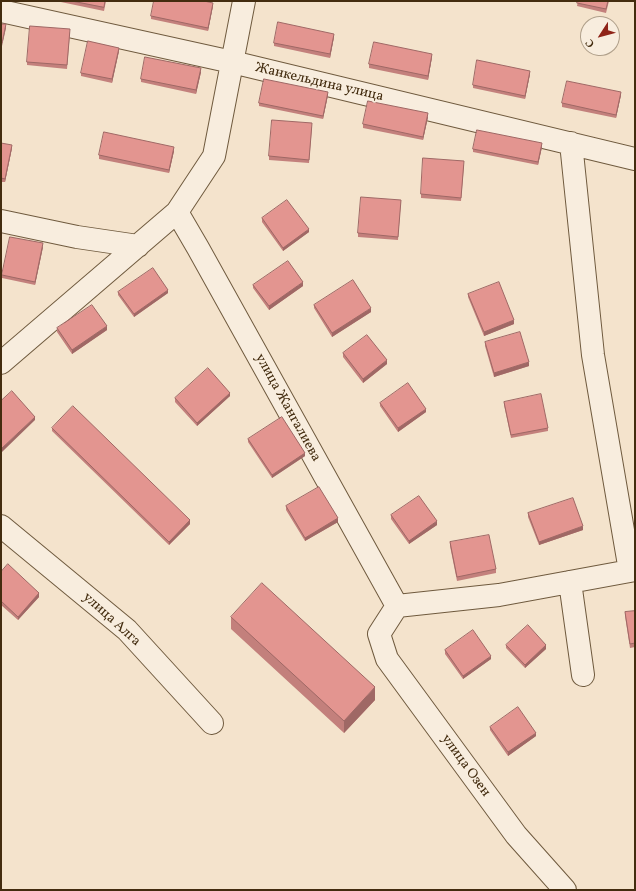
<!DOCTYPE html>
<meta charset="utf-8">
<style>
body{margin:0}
#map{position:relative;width:636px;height:891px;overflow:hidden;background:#f4e3cc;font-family:Vollkorn,serif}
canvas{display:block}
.frame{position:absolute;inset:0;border:2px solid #432c0f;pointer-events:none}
.north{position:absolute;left:580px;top:16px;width:40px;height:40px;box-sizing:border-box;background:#f8edde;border:1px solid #b0a08b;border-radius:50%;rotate:234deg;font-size:11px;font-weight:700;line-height:16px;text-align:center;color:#432c0f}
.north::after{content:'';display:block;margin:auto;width:14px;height:18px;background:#8f2418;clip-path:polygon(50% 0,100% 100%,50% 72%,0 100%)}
</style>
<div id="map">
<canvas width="636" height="891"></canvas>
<div class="frame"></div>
<div class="north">С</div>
</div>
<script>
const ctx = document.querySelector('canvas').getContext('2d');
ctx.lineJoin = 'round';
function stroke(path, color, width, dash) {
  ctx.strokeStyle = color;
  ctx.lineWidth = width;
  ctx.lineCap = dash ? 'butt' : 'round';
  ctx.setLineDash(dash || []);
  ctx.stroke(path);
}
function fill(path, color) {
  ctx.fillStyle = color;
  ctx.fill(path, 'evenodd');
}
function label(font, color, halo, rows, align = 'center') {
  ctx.font = font + ' Vollkorn,serif';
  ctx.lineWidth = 3.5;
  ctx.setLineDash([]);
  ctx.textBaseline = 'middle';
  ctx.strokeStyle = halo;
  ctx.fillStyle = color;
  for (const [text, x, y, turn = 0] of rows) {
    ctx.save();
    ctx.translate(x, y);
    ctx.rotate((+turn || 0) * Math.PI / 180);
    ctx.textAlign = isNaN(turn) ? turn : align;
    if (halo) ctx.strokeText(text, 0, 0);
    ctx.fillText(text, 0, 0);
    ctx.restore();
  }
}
const minor = new Path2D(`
 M1 11 232 62 635 159
 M571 143 593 355 630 571
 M177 212 198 248 397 606
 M1 221 77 237 138 246
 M1 363 177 212 214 156 244 1
 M1 526 127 630 212 723
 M570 582 583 675
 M397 606 379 634 387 659 516 835 565 890
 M397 606 499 595 635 570`);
stroke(minor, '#6f5a3e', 24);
stroke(minor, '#f8edde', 22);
fill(new Path2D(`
 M56 1H106L104 11Z
 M578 1H609L606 13 577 6Z
 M213 6 208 31 151 19V16Z
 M70 32 67 69 27 65V62Z
 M334 37 330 58 274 46V43Z
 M119 51 112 83 81 76V73Z
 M432 57 428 80 369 68V64Z
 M201 72 196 94 141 82V79Z
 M530 74 525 99 473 88V85Z
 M328 95 323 119 259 106V103Z
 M621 95 616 118 562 107V103Z
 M428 117 423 140 363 128V124Z
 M312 127 309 163 269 160V156Z
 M1 143 12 148 5 182H1Z
 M542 147 538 165 473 152V149Z
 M174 151 169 173 99 159V155Z
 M464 165 461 201 421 198V194Z
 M401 200 398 240 358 237V233Z
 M262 218 309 232 283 251 262 222Z
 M43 247 35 285 2 278V275Z
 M253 285 303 286 269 310 253 288Z
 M118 292 168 293 134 317 118 295Z
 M468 294 514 324 484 336 468 297Z
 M314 305 371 312 332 337 314 308Z
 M57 328 107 330 72 354 57 332Z
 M485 342 529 366 494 377 485 346Z
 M343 353 387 364 363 383 343 357Z
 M230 396 197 426 175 402V398Z
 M504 402 548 428V431L511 438 504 405Z
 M380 403 426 412 398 432 380 406Z
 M52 428 190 524 169 545 52 431Z
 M248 439 305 456 272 478 248 442Z
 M286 506 338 522 305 541 286 510Z
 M528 513 583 530 539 545 528 517Z
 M391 515 437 525 409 544 391 519Z
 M450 542 496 569V573L457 581 450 546Z
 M1 572 39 597 18 620 1 605Z
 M635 611V647L630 648 625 616V612Z
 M231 617 375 700 344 733 231 629Z
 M506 645 546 649 525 668 506 648Z
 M445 650 491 659 463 679 445 654Z
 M490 727 536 736 508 756 490 730Z`), '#c3807c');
fill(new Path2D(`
 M213 3V6L208 31V28Z
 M6 24V28L2 46V43Z
 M334 34V37L330 58V54Z
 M119 48V51L112 83V79Z
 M432 54V57L428 80V76Z
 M201 68V72L196 94V90Z
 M530 71V74L525 99V96Z
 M328 92V95L323 119V116Z
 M621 92V95L616 118V115Z
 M428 113V117L423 140V137Z
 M542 143V147L538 165V162Z
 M12 145V148L5 182V179Z
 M174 147V151L169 173V170Z
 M309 229V232L283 251V248Z
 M43 243V247L35 285V282Z
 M303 282V286L269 310V306Z
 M168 290V293L134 317V314Z
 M371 308V312L332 337V333Z
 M514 320V324L484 336V332Z
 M107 326V330L72 354V350Z
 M387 360V364L363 383V379Z
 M529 362V366L494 377V373Z
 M230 393V396L197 426V423Z
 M426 409V412L398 432V428Z
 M35 417V420L2 452V448Z
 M305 453V456L272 478V475Z
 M338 518V522L305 541V538Z
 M190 520V524L169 545V542Z
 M437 521V525L409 544V541Z
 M583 526V530L539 545V542Z
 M39 593V597L18 620V617Z
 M546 645V649L525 668V665Z
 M491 656V659L463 679V676Z
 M375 687V700L344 733V721Z
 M536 733V736L508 756V752Z`), '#9f6865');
const building = new Path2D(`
 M72 1H105L104 7Z
 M154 1H204L213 3 208 28 151 16Z
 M578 1H608L606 9 577 3Z
 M278 22 334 34 330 54 274 43Z
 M1 24H6L2 43H1Z
 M30 26 70 29 67 65 27 62Z
 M88 41 119 48 112 79 81 73Z
 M374 42 432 54 428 76 369 64Z
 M145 57 201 68 196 90 141 79Z
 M477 60 530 71 525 96 473 85Z
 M264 79 328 92 323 116 259 103Z
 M567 81 621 92 616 115 562 103Z
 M368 101 428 113 423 137 363 124Z
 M272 120 312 123 309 160 269 156Z
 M477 130 542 143 538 162 473 149Z
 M104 132 174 147 169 170 99 155Z
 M1 143 12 145 5 179 1 178Z
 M423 158 464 161 461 198 421 194Z
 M361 197 401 200 398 237 358 233Z
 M287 200 309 229 283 248 262 218Z
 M10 237 43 243 35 282 2 275Z
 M288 261 303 282 269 306 253 285Z
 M153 268 168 290 134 314 118 292Z
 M353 280 371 308 332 333 314 305Z
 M499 282 514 320 484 332 468 294Z
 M92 305 107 326 72 350 57 328Z
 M520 332 529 362 494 373 485 342Z
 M367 335 387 360 363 379 343 353Z
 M208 368 230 393 197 423 175 398Z
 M408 383 426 409 398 428 380 403Z
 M12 391 35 417 2 448 1 447V401Z
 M541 394 548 428 511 435 504 402Z
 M73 406 190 520 169 542 52 428Z
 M282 417 305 453 272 475 248 439Z
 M319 487 338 518 305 538 286 506Z
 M419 496 437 521 409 541 391 515Z
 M573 498 583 526 539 542 528 513Z
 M489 535 496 569 457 577 450 542Z
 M8 564 39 593 18 617 1 601V572Z
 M262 583 375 687 344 721 231 617Z
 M635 611V643L630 644 625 612Z
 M528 625 546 645 525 665 506 645Z
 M473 630 491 656 463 676 445 650Z
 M518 707 536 733 508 752 490 727Z`);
fill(building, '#e39590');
stroke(building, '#9f6865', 1);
label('14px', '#432c0f', '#f8edde', [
 ["Жанкельдина улица",319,83,13],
 ["улица Жангалиева",287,408,61],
 ["улица Алга",111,620,42],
 ["улица Озен",465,766,54]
]);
</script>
